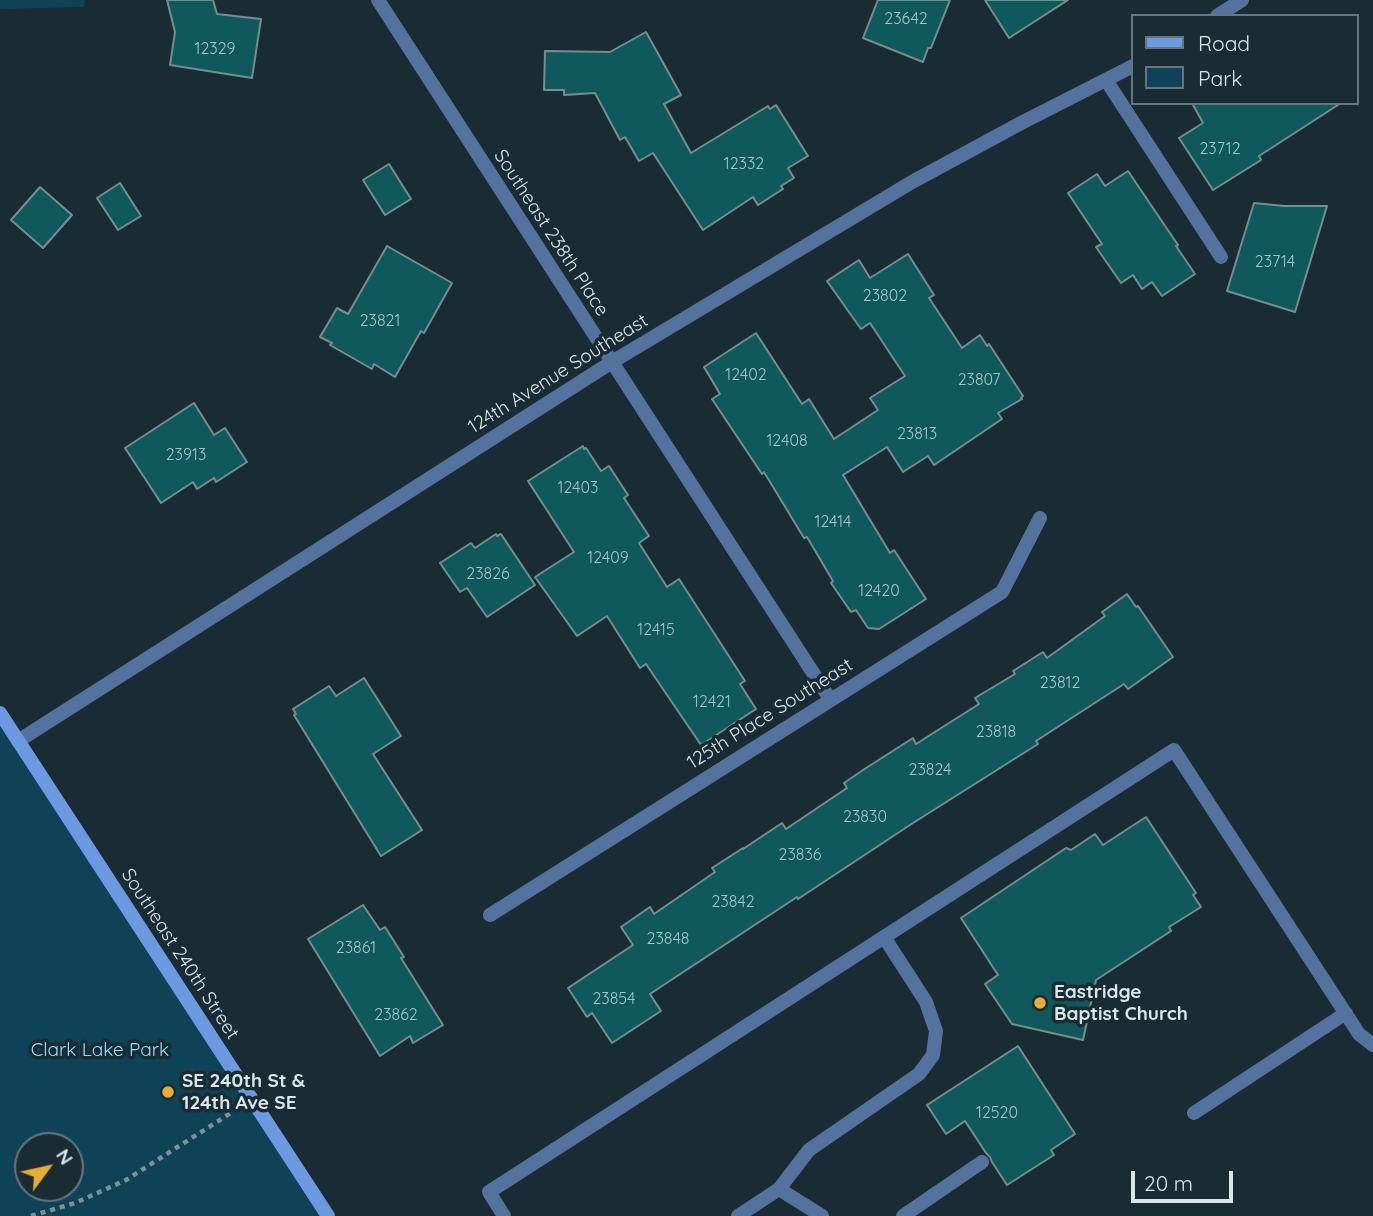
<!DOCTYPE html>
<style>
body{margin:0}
#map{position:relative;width:1373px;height:1216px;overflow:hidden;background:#192c34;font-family:Quicksand,sans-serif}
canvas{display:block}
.legend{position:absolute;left:1131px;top:14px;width:228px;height:91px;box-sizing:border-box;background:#192c34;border:2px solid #67767d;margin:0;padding:9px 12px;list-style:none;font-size:21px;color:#dbe6eb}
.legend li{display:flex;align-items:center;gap:14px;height:35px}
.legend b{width:35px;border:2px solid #67767d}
.north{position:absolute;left:14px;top:1132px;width:70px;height:70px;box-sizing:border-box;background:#192c34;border:2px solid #67767d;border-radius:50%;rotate:57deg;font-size:19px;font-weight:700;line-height:28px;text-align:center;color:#dbe6eb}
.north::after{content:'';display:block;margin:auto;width:24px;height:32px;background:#e8ac37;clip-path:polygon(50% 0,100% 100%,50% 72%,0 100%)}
.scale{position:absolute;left:1131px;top:1171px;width:102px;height:32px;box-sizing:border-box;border:4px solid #dbe6eb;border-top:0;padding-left:9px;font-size:21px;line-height:24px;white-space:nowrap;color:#dbe6eb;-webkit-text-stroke:5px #192c34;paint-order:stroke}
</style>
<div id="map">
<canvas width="1373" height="1216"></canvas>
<ul class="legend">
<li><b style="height:9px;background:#6b9ae0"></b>Road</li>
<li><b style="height:19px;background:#0e4256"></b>Park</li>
</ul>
<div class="north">N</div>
<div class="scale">20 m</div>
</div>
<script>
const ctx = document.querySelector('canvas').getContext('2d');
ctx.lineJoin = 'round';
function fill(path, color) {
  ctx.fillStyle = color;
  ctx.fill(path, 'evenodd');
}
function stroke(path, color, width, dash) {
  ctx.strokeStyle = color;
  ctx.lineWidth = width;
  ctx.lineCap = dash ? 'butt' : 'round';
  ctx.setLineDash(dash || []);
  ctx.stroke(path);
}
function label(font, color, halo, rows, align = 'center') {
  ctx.font = font + ' Quicksand,sans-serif';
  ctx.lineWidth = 7;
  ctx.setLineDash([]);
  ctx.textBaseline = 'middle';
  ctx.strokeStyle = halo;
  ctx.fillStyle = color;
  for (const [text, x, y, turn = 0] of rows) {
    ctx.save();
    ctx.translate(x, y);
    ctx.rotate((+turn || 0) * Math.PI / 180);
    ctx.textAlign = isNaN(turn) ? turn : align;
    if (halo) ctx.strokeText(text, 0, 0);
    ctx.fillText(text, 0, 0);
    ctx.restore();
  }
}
fill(new Path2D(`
 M0 0H85L84 7 0 9Z
 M0 713 328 1216H0ZM28 1146H70V1188H28Z`), '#0e4256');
const building = new Path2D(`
 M167 0H213L217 14 261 19 252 78 170 65 175 32Z
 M878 0H950L931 48H928L923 62 863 38Z
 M985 0H1068L1009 38Z
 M646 32 681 95 664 104 691 153 768 106 770 109 776 105 808 156 788 168 794 178 781 186 783 189 758 205 753 197 703 230 653 153 639 161 625 137 620 140 595 93 564 95V90H544L545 51 610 52Z
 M1192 103H1341L1259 156 1261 160 1213 190 1179 138 1203 123Z
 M389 164 411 199 385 215 363 180Z
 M1128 171 1178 245 1176 246 1195 274 1162 296 1152 282 1142 289 1133 275 1121 283 1096 247 1102 244 1068 193 1097 174 1105 186Z
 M120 183 141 216 118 230 97 198Z
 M40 187 72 215 43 248 11 220Z
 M1254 203 1284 206H1327L1295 312 1227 291Z
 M387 246 452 283 424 333 421 331 395 377 374 364 372 369 330 345 332 343 320 337 337 308 348 314Z
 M908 254 934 295 929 298 962 348 980 335 987 346 989 344 1023 396 1021 398 1022 399 998 413 1002 419 934 465 928 456 903 472 887 447 843 475 890 553 894 550 926 599 879 629 868 628 856 610 851 612 831 583 833 581 807 537 804 538 764 472 762 474 712 399 720 394 704 367 756 333 802 404 809 399 834 439 878 410 870 398 905 376 870 323 861 329 827 281 859 260 870 278Z
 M194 403 214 435 225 428 247 462 216 482 214 478 197 489 193 482 161 503 125 448Z
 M583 446 584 449 586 448 601 471 609 466 628 495 624 498 649 536 639 543 667 587 679 579 745 681 740 684 756 709 701 745 646 664 640 668 607 616 577 636 535 577 574 552 528 481Z
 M496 534 497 536 501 534 535 585 487 617 467 588 460 592 440 563 471 543 475 548Z
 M1127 594 1136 607 1138 606 1173 657 1128 689 1124 684 1036 741 1038 744 913 823 798 899 797 897 650 994 661 1011 612 1043 592 1013 587 1017 568 988 633 945 621 927 650 907 654 914 715 872 712 868 743 848V849L782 823 786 829 847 788 844 783 863 770 913 738 916 744 979 704 975 698 1015 674 1013 671 1043 652 1047 658 1105 616 1102 612Z
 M364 678 401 736 373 754 422 830 381 856 294 715 296 714 293 709 329 686 336 696Z
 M1146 817 1196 893 1193 895 1201 907 1169 927 1171 931 1096 980 1083 1040 1012 1024 985 984 998 975 961 918 1066 848 1071 850 1095 834 1103 845Z
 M363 905 380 930 385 927 404 957 401 958 443 1025 413 1043 410 1036 380 1056 308 939Z
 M1018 1046 1075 1134 1051 1150 1054 1155 1007 1185 992 1162 990 1157 986 1153 965 1121 946 1134 927 1105Z`);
fill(building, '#0f585b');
stroke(building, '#748e8e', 2);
stroke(new Path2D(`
 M31 1216 75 1203 126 1180 234 1111`), '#808f95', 4.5, [5, 5]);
stroke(new Path2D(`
 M1106 80 1221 257
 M1194 1113 1346 1013
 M779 1189 822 1216
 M504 1216 489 1192 1174 750 1359 1034 1373 1045
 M738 1216 779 1189 809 1150 919 1074 933 1055 936 1031 926 1002 884 937
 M903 1216 982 1162`), '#54729e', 14);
stroke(new Path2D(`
 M378 0 830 699
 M1217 16 1242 0
 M18 741 612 362 912 182 1023 122 1133 66
 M490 915 1002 592 1040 518`), '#54729e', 14);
stroke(new Path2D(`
 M0 713 328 1216`), '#6b9ae0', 14);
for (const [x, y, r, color] of [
 [1040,1003,7,"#e8ac37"],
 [168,1092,7,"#e8ac37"]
]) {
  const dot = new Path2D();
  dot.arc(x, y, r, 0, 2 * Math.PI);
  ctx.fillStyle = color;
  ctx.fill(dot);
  stroke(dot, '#192c34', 2.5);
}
label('16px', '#a8c2c7', null, [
 ["23642",906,19],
 ["12329",215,49],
 ["23712",1220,149],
 ["12332",744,164],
 ["23714",1275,262],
 ["23802",885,296],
 ["23821",380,321],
 ["12402",746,375],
 ["23807",979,380],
 ["23813",917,434],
 ["12408",787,441],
 ["23913",186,455],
 ["12403",578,488],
 ["12414",833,522],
 ["12409",608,558],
 ["23826",488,574],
 ["12420",879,591],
 ["12415",656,630],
 ["23812",1060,683],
 ["12421",712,702],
 ["23818",996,732],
 ["23824",930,770],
 ["23830",865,817],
 ["23836",800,855],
 ["23842",733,902],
 ["23848",668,939],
 ["23861",356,948],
 ["23854",614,999],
 ["23862",396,1015],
 ["12520",997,1113]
]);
label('19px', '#dbe6eb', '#192c34', [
 ["Southeast 238th Place",551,233,57],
 ["124th Avenue Southeast",558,374,-32],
 ["125th Place Southeast",770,714,-32],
 ["Southeast 240th Street",180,954,57]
]);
label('bold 19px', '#dbe6eb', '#192c34', [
 ["Eastridge",1054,992],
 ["Baptist Church",1054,1014],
 ["SE 240th St &",182,1081],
 ["124th Ave SE",182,1103]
], 'left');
label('19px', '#96deff', '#192c34', [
 ["Clark Lake Park",100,1050]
]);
</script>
